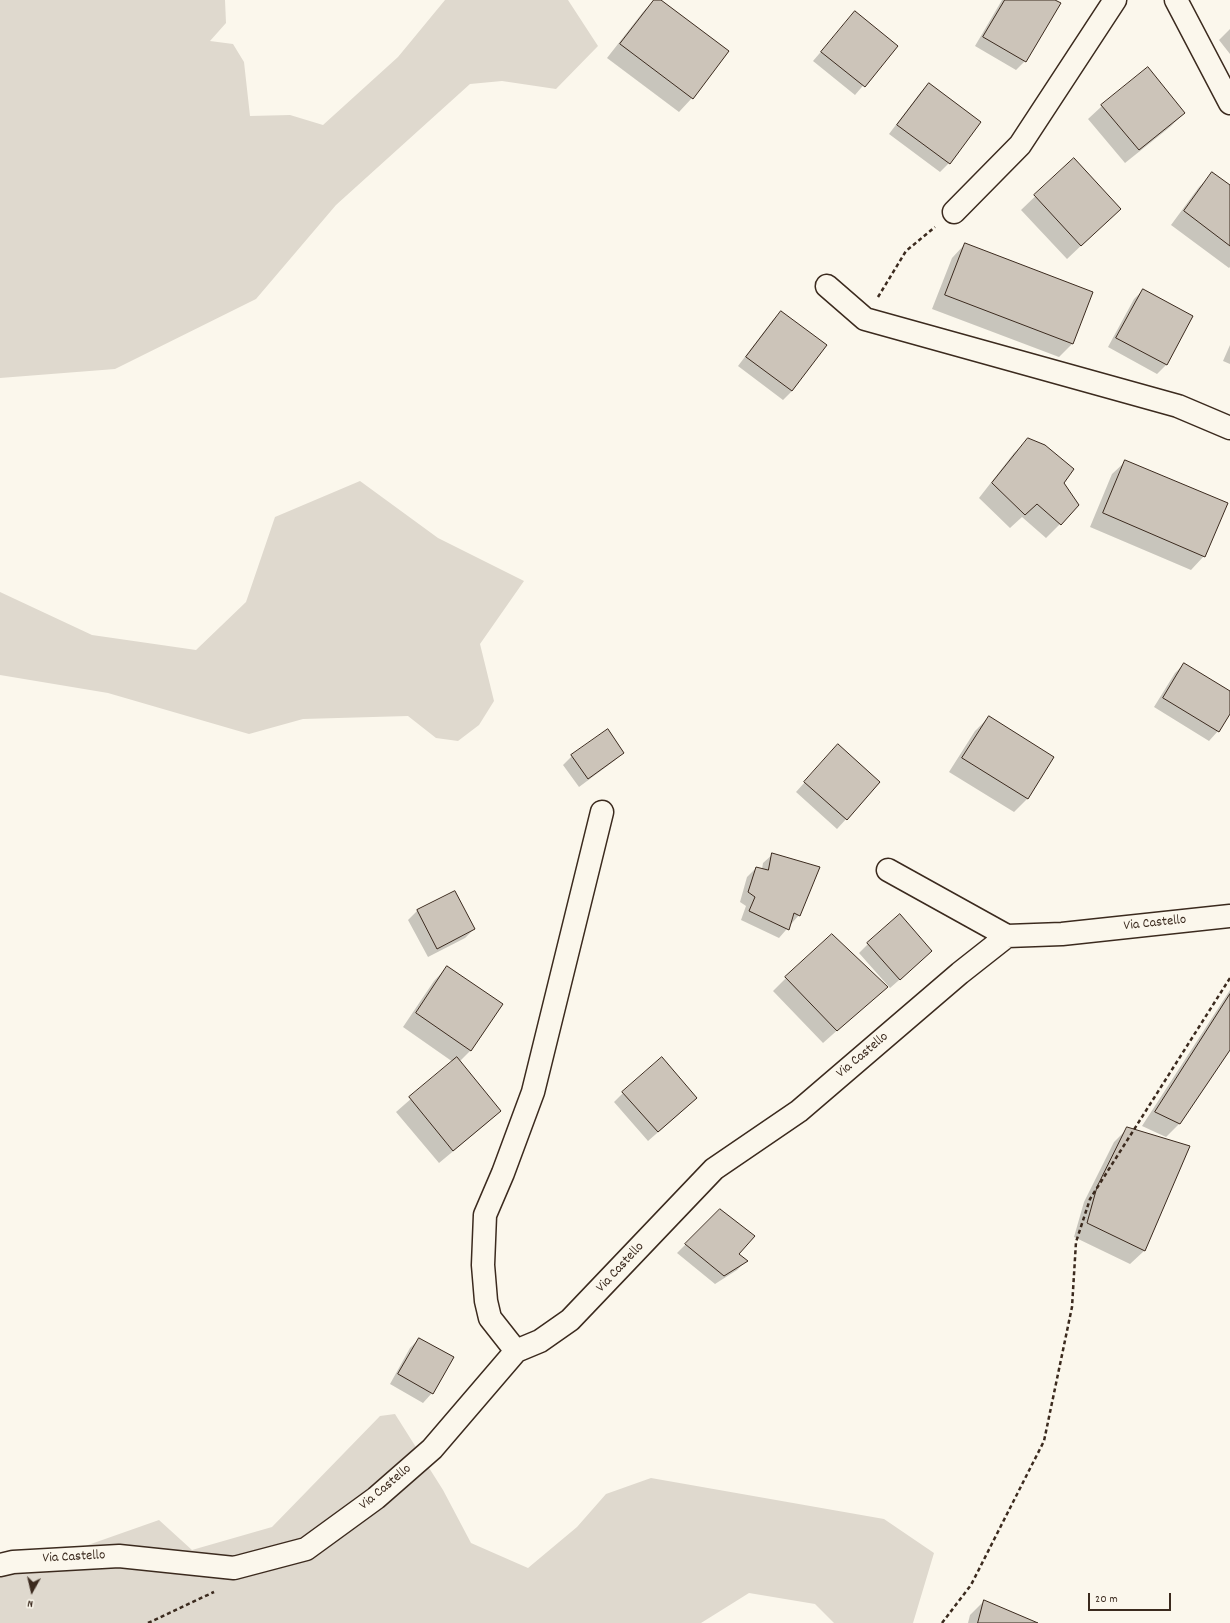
<!DOCTYPE html>
<style>
body{margin:0}
#map{position:relative;width:1230px;height:1623px;overflow:hidden;background:#fbf7ec;font-family:Dekko,sans-serif}
canvas{display:block}
.north{position:absolute;left:12px;top:1571px;width:40px;height:40px;-webkit-text-stroke:3px #fbf7ec;paint-order:stroke;rotate:188deg;font-size:11px;font-weight:700;line-height:16px;text-align:center;color:#3b2a1e}
.north::after{content:'';display:block;margin:auto;width:14px;height:18px;background:#3b2a1e;clip-path:polygon(50% 0,100% 100%,50% 72%,0 100%)}
.scale{position:absolute;left:1088px;top:1593px;width:83px;height:18px;box-sizing:border-box;border:2px solid #3b2a1e;border-top:0;padding-left:5px;font-size:12px;line-height:14px;white-space:nowrap;color:#3b2a1e;-webkit-text-stroke:3px #fbf7ec;paint-order:stroke}
</style>
<div id="map">
<canvas width="1230" height="1623"></canvas>
<div class="north">N</div>
<div class="scale">20 m</div>
</div>
<script>
const ctx = document.querySelector('canvas').getContext('2d');
ctx.lineJoin = 'round';
function fill(path, color) {
  ctx.fillStyle = color;
  ctx.fill(path, 'evenodd');
}
function stroke(path, color, width, dash) {
  ctx.strokeStyle = color;
  ctx.lineWidth = width;
  ctx.lineCap = dash ? 'butt' : 'round';
  ctx.setLineDash(dash || []);
  ctx.stroke(path);
}
function label(font, color, halo, rows, align = 'center') {
  ctx.font = font + ' Dekko,sans-serif';
  ctx.lineWidth = 4;
  ctx.setLineDash([]);
  ctx.textBaseline = 'middle';
  ctx.strokeStyle = halo;
  ctx.fillStyle = color;
  for (const [text, x, y, turn = 0] of rows) {
    ctx.save();
    ctx.translate(x, y);
    ctx.rotate((+turn || 0) * Math.PI / 180);
    ctx.textAlign = isNaN(turn) ? turn : align;
    if (halo) ctx.strokeText(text, 0, 0);
    ctx.fillText(text, 0, 0);
    ctx.restore();
  }
}
fill(new Path2D(`
 M0 0H225L226 23 210 41 233 44 244 62 250 116 290 115 323 125 398 57 445 0H568L598 46 556 89 502 81 470 84 336 205 256 299 115 369 0 378Z
 M360 481 438 538 524 581 480 644 494 701 479 725 458 741 436 738 408 716 303 719 249 734 108 693 0 675V592L92 635 196 650 246 602 275 517Z
 M395 1414 443 1490 471 1543 528 1568 577 1527 606 1494 651 1478 884 1519 934 1553 913 1623H834L815 1604 749 1593 701 1623H0V1576L159 1520 192 1550 272 1527 380 1416Z`), '#dfd9ce');
fill(new Path2D(`
 M654 0H659L692 98 679 112 607 58 643 12Z
 M1002 0H1053L1025 61 1016 70 975 46Z
 M855 12 897 46 855 95 813 61Z
 M1230 29V54L1219 40Z
 M929 84 949 163 940 172 889 134 920 93Z
 M1102 106 1184 113 1170 127 1125 163 1088 119Z
 M1074 159 1106 222 1067 259 1021 210Z
 M1213 174 1230 187V267L1229 268 1171 225 1199 187Z
 M965 244 1073 343 1059 357 932 309 952 258Z
 M1143 290 1166 365 1157 374 1108 347 1134 299Z
 M781 312 792 391 783 400 738 366 772 321Z
 M1230 345V364L1223 361Z
 M1028 440 1063 483 1060 524 1046 538 1022 517 1010 528 979 498 1014 453Z
 M1126 461 1204 556 1191 570 1090 527 1112 474Z
 M1184 664 1230 692V712L1218 731 1209 741 1154 707 1175 673Z
 M989 717 1028 798 1014 812 949 772 975 731Z
 M623 752 614 761 579 787 563 765 572 756Z
 M829 755 879 783 837 829 796 792Z
 M773 854 799 915 779 938 741 920 746 906 740 902 747 877 756 868 762 869 763 863Z
 M455 892 474 929 465 938 428 957 408 920 417 911Z
 M868 944 922 960 890 988 859 953Z
 M447 967 471 1050 459 1062 500 1111 486 1124 439 1163 396 1112 453 1062 403 1027 434 981Z
 M786 978 886 987 823 1043 773 991Z
 M1230 990V1048L1180 1123 1166 1137 1142 1126Z
 M623 1093 687 1107 648 1141 614 1102Z
 M1128 1128 1189 1146 1144 1251 1130 1264 1074 1237 1084 1202 1114 1142Z
 M720 1210 737 1254 746 1261 737 1270 715 1284 677 1253Z
 M419 1339 432 1393 423 1403 390 1384 410 1348Z
 M984 1601 1033 1623H968L970 1615Z`), '#0003');
const building = new Path2D(`
 M654 0H661L729 51 693 99 620 44Z
 M1005 0H1055L1061 3 1026 62 983 37Z
 M855 11 898 46 865 87 821 52Z
 M1148 67 1185 113 1139 150 1101 105Z
 M929 83 981 122 950 164 897 125Z
 M1074 158 1121 209 1081 246 1034 195Z
 M1212 172 1230 185V246L1184 211Z
 M965 243 1093 292 1073 344 945 295Z
 M1143 289 1193 316 1167 365 1116 338Z
 M781 311 827 345 792 391 746 357Z
 M1028 438 1045 445 1074 469 1064 483 1079 505 1061 525 1037 504 1025 515 992 483Z
 M1125 460 1228 503 1205 557 1103 513Z
 M1184 663 1230 691V714L1219 732 1163 698Z
 M989 716 1054 757 1028 799 962 758Z
 M608 729 624 753 588 779 571 755Z
 M838 744 880 782 847 820 804 782Z
 M772 853 820 867 800 916 794 913 789 930 749 911 755 897 748 892 756 867 768 870Z
 M455 891 475 929 437 949 417 910Z
 M900 914 932 951 900 980 867 943Z
 M832 934 888 987 837 1031 785 977Z
 M447 966 503 1004 471 1051 416 1013Z
 M1230 994V1050L1180 1124 1155 1112Z
 M457 1057 501 1111 453 1151 409 1097Z
 M662 1057 697 1098 658 1132 622 1092Z
 M1127 1127 1190 1146 1145 1251 1087 1223 1097 1187Z
 M720 1209 755 1236 739 1254 748 1261 724 1276 685 1244Z
 M419 1338 454 1357 433 1394 398 1374Z
 M984 1600 1038 1623H978Z`);
fill(building, '#ccc4b9');
stroke(building, '#3b2a1e', 1);
const street = new Path2D(`
 M1176 0 1230 103
 M954 212 1020 145 1115 0
 M827 286 865 319 1178 406 1230 428
 M888 870 1007 936
 M516 1351 490 1318 486 1301 483 1265 485 1215 503 1173 533 1092 602 812
 M0 1565 13 1562 119 1556 234 1568 306 1549 376 1498 432 1449 516 1351 540 1341 570 1320 714 1169 799 1111 960 973 1007 936 1062 934 1230 916`);
stroke(street, '#3b2a1e', 25);
stroke(new Path2D(`
 M878 297 906 251 935 227
 M148 1623 214 1592
 M942 1623 971 1585 1044 1441 1072 1307 1076 1242 1090 1199 1230 978`), '#3b2a1e', 2.5, [4, 3]);
stroke(street, '#fbf7ec', 22);
label('14px', '#3b2a1e', '#fbf7ec', [
 ["Via Castello",1155,924,-6],
 ["Via Castello",863,1056,-40],
 ["Via Castello",621,1268,-47],
 ["Via Castello",386,1488,-40],
 ["Via Castello",74,1558,-3]
]);
</script>
